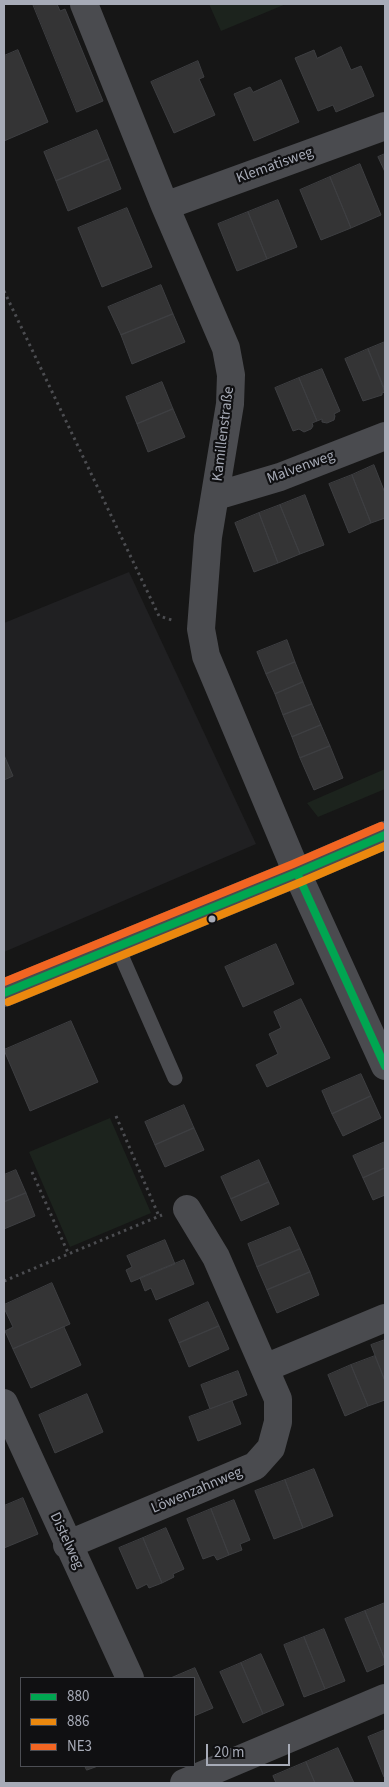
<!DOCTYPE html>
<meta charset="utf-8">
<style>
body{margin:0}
#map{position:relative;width:389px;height:1787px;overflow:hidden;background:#161616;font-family:"Source Sans 3",sans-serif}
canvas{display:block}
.frame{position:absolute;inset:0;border:5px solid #a7abb7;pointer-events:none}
.legend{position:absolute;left:20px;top:1677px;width:175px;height:90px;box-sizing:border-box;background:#101012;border:1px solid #4c4e54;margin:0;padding:6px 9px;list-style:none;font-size:15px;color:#a7abb7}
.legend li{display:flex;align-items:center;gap:10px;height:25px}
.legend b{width:25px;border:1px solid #4c4e54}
.scale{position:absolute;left:206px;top:1744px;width:84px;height:22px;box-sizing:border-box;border:2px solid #a7abb7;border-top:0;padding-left:6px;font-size:15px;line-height:18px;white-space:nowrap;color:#a7abb7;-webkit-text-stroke:4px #101012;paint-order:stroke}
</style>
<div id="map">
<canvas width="389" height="1787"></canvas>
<div class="frame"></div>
<ul class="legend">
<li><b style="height:6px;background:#00a651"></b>880</li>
<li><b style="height:6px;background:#eb880e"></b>886</li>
<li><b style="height:6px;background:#f26522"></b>NE3</li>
</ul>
<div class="scale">20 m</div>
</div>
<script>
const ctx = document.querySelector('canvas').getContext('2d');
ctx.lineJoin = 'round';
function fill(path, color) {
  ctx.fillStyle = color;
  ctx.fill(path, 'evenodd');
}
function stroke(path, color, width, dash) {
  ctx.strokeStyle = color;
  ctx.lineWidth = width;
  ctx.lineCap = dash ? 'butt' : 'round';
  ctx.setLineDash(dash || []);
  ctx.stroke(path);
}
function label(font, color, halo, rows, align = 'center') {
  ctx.font = font + ' "Source Sans 3",sans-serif';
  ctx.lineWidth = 4.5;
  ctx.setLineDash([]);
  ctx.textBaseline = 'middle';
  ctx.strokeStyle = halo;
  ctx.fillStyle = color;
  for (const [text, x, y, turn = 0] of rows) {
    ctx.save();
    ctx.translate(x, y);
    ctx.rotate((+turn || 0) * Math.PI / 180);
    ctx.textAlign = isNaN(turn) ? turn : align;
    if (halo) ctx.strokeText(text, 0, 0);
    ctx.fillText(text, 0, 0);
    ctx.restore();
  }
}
fill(new Path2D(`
 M129 572 256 844 4 952V623Z`), '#202022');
fill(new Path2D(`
 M209 4H286L221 31Z
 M385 769V789L318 817 307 803Z
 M110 1118 151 1213 70 1247 29 1152Z`), '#1c231d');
const building = new Path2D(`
 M33 4H57L60 11 65 9 103 101 77 112Z
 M341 47 351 70 361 66 374 96 336 112 333 105 318 111 295 58 314 50 317 58Z
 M18 50 48 122 4 141V56Z
 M198 61 204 77 199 79 215 115 174 133 151 82Z
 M281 80 299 122 254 141 234 94 250 87 253 92Z
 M97 130 109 159 56 181 44 152Z
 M385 154V172L378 157Z
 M109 159 121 189 68 211 56 181Z
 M360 164 381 215 351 228 330 177Z
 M330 177 351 228 321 240 300 190Z
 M278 200 297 247 267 259 248 212Z
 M127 208 152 267 102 287 78 228Z
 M248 212 267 259 237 271 218 224Z
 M161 285 173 314 121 335 108 307Z
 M173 314 185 342 132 364 121 335Z
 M385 342V390L368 349Z
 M368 349 385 392 382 393V395L363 401 345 359Z
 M322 369 340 411 334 414 335 416 334 420 327 423 322 422V419L317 421 299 378Z
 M299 378 317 421 312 423 313 426 311 429 304 432 299 429 293 431 275 388Z
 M162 382 173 409 137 424 126 397Z
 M173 409 185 437 148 452 137 424Z
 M374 465 385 493V518L371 523 352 475Z
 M352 475 371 523 349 533 329 484Z
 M305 495 324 545 300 554 280 505Z
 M280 505 300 554 278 563 259 513Z
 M259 513 278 563 254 572 235 523Z
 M287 640 295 662 266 674 257 652Z
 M295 662 303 682 275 694 266 674Z
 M303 682 312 704 283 715 275 694Z
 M312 704 321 725 292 737 283 715Z
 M321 725 330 746 300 758 292 737Z
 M330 746 343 778 314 790 300 758Z
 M4 755 13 776 4 780Z
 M276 944 294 984 243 1007 225 967Z
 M301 999 330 1058 267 1087 256 1065 278 1054 269 1034 281 1028 274 1012Z
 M71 1021 98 1082 30 1111 4 1050Z
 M361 1074 371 1096 332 1114 322 1091Z
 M371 1096 381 1118 343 1136 332 1114Z
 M184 1105 194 1128 155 1145 145 1122Z
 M194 1128 204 1150 165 1167 155 1145Z
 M385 1142V1168L363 1178 353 1156Z
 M259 1160 269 1182 231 1199 221 1177Z
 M385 1168V1195L373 1200 363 1178Z
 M16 1170 26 1193 4 1202V1175Z
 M269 1182 279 1204 241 1221 231 1199Z
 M26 1193 35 1216 4 1229V1202Z
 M290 1227 300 1249 257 1267 248 1244Z
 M165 1240 175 1264 131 1282 126 1270 132 1267 127 1256Z
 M300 1249 310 1272 267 1290 257 1267Z
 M184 1260 194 1284 156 1300 151 1288 145 1291 140 1278Z
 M310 1272 319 1295 277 1313 267 1290Z
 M52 1283 70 1324 13 1349 5 1331 13 1327 4 1308V1305Z
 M208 1302 219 1326 179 1343 169 1320Z
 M219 1326 229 1349 189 1367 179 1343Z
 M64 1327 81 1365 31 1388 13 1349Z
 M385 1340V1381L371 1345Z
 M375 1356 385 1381V1400L368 1406 351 1365Z
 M351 1365 368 1406 345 1416 328 1375Z
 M238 1371 247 1395 210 1409 201 1385Z
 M87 1394 103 1432 55 1453 39 1415Z
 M232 1401 241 1424 198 1441 189 1417Z
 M314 1469 333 1516 303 1528 285 1480Z
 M285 1480 303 1528 274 1539 255 1491Z
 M23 1498 38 1534 4 1548V1506Z
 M234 1500 250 1540 240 1544 242 1550 229 1555 211 1509Z
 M211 1509 229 1555 217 1560 214 1555 203 1559 187 1519Z
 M166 1528 184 1569 173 1574 174 1577 162 1583 143 1538Z
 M143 1538 162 1583 149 1588 147 1584 137 1589 119 1548Z
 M385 1603V1660L365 1611Z
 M365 1611 385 1660V1664L367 1672 345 1619Z
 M324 1629 345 1681 325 1689 304 1637Z
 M304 1637 325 1689 304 1697 284 1645Z
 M261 1654 284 1705 263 1714 241 1663Z
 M241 1663 263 1714 243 1723 220 1672Z
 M195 1668 213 1708 194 1716V1678H171Z
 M385 1730V1777H384L368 1737Z
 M338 1748 354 1783H315L306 1762Z
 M306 1762 315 1783H276L273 1776Z
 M85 1766H98L87 1770Z`);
fill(building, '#343435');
stroke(building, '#3e3f42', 1);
stroke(new Path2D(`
 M4 291 159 616 175 621
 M116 1116 158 1214
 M32 1172 69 1255
 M4 1281 162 1215`), '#4c4d51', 3, [2.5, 4]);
stroke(new Path2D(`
 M117 946 175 1078`), '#4a4b4f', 15);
stroke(new Path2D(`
 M84 4 165 206 226 348 231 375 230 404 208 537 201 629 206 656 297 873 385 1066
 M165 206 385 126
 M216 496 280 477 385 436
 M4 993 297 873 385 835
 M265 1368 385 1318
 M4 1403 130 1678
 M67 1545 255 1466 271 1448 278 1422V1399L216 1257 187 1209
 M184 1783 385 1698`), '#4a4b4f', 28);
stroke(new Path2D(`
 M297 873 385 1066
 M4 993 297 873 385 835`), '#00a651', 8);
stroke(new Path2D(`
 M8 1002 301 882 385 846`), '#eb880e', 8);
stroke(new Path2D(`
 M4 982 293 864 381 826`), '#f26522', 8);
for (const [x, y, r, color] of [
 [212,919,4.5,"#a7abb7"]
]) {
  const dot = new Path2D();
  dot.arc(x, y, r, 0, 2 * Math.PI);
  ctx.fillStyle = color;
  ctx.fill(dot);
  stroke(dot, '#101012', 2);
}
label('15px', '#a7abb7', '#101012', [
 ["Klematisweg",275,166,-20],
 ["Kamillenstraße",224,434,-83],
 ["Malvenweg",301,468,-20],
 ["Löwenzahnweg",197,1491,-23],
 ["Distelweg",66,1541,65]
]);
</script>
